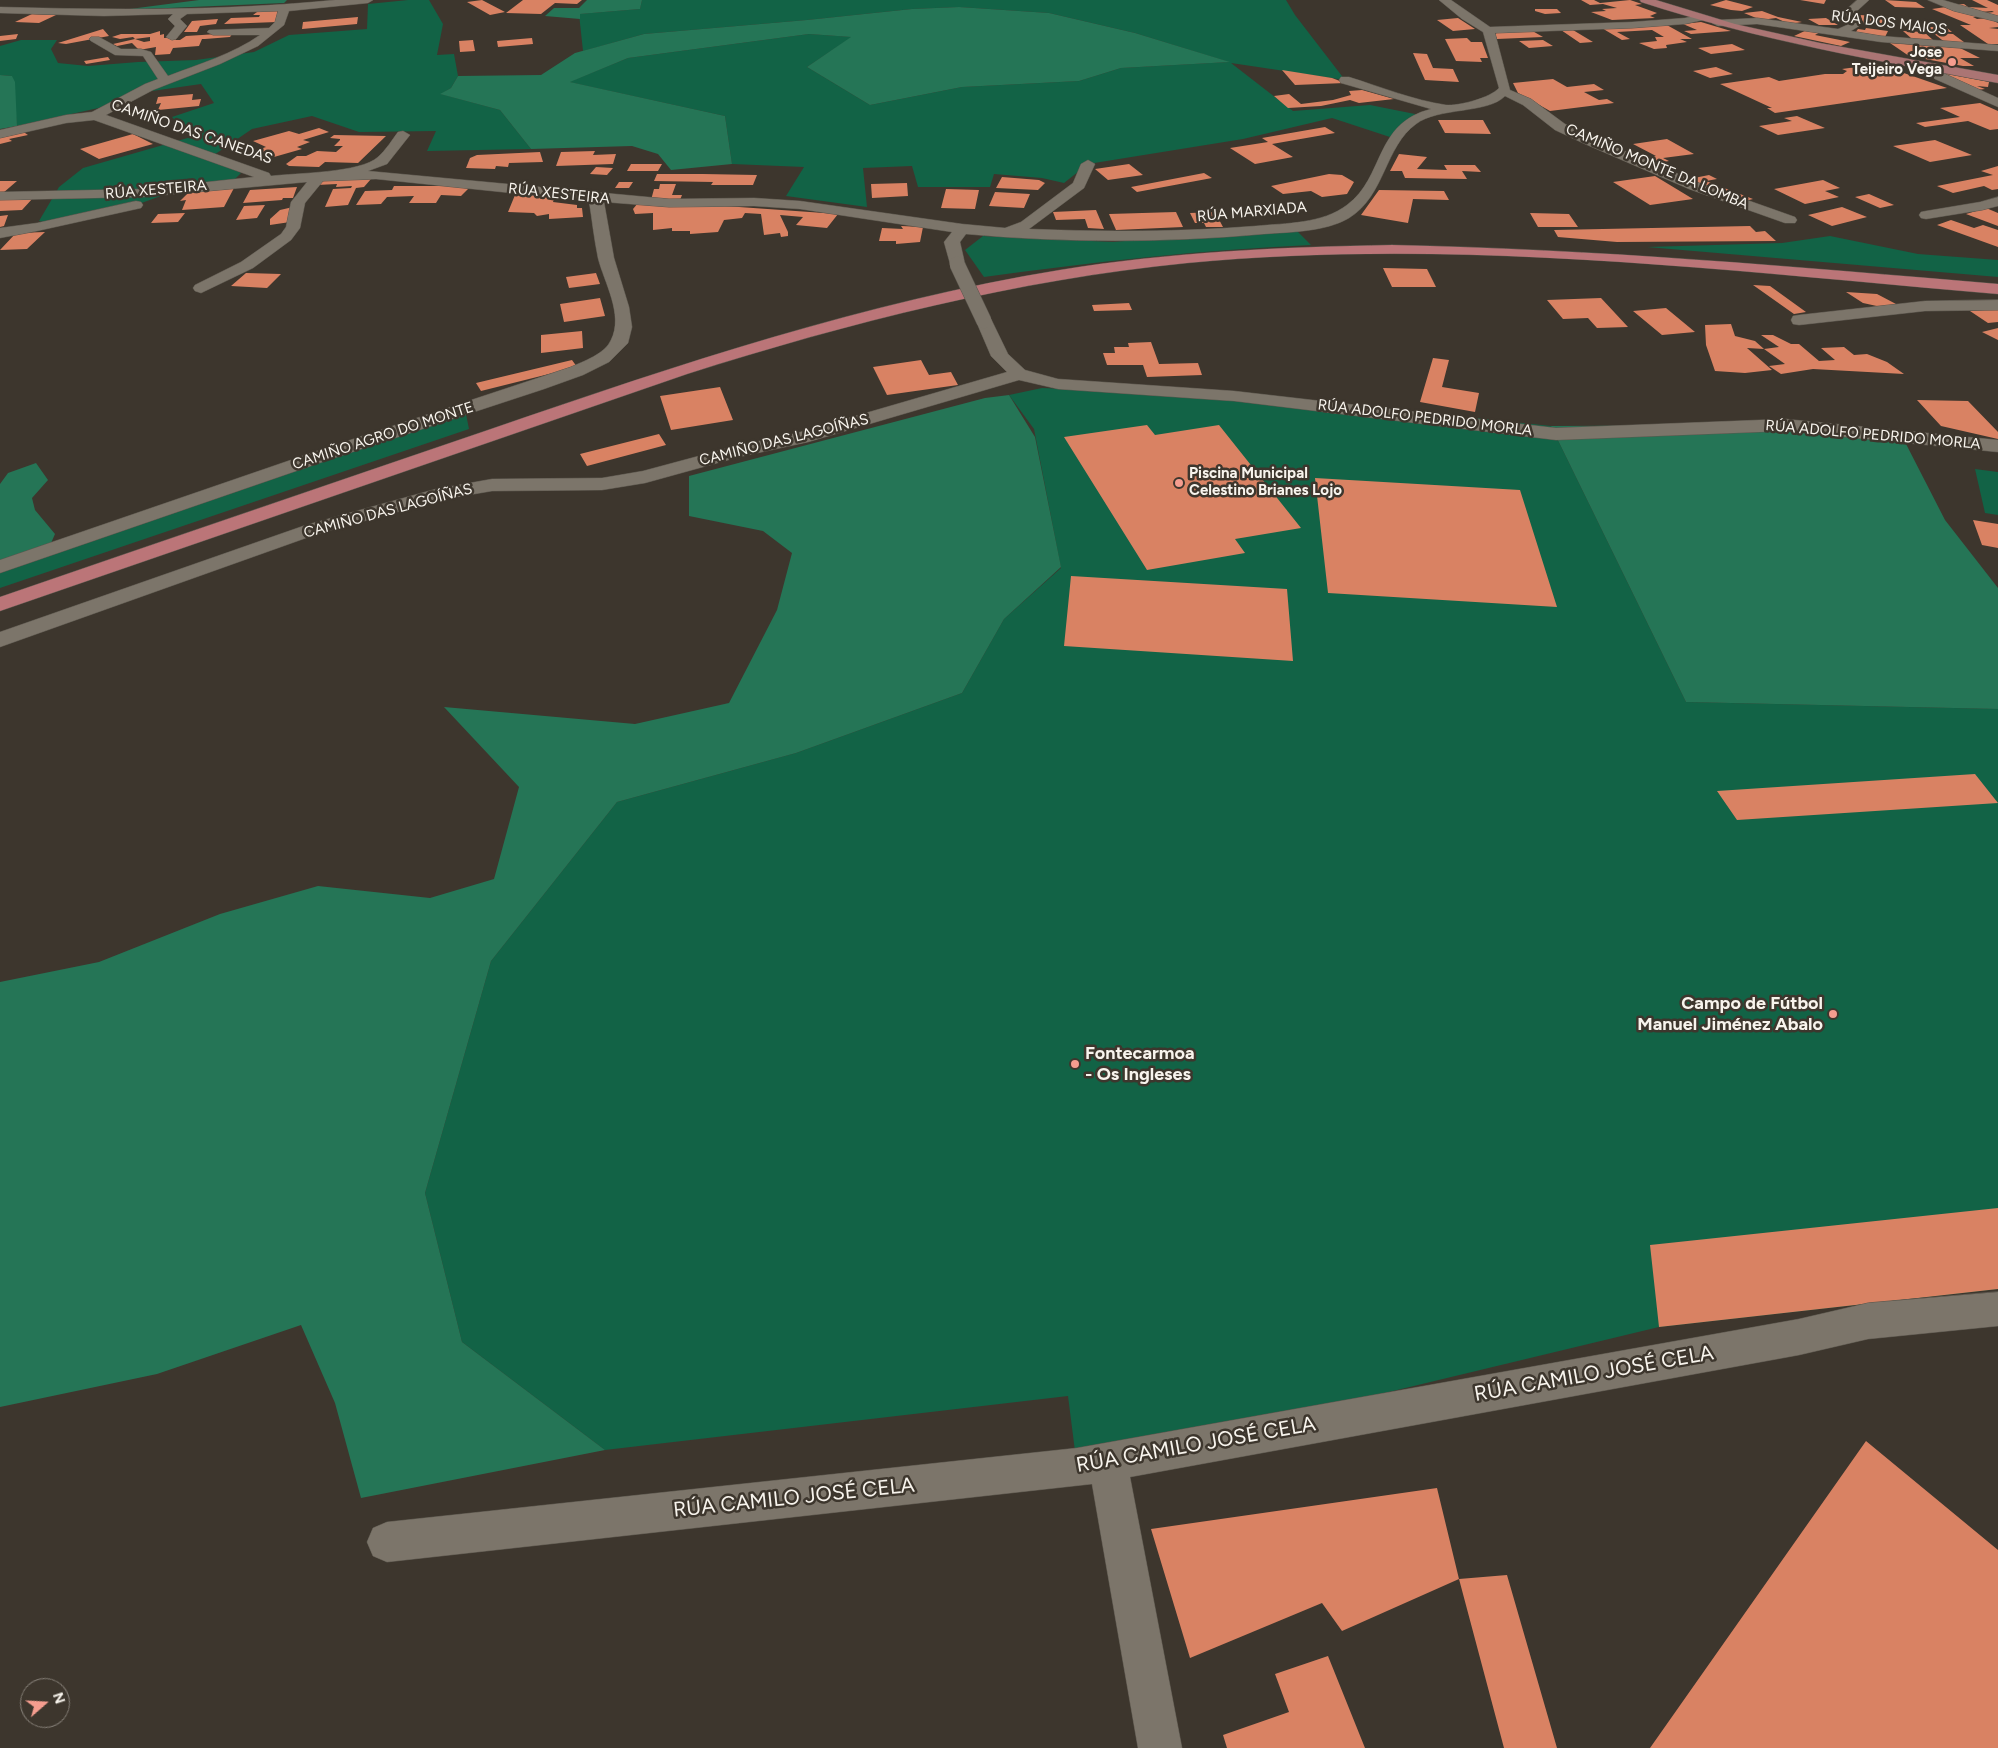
<!DOCTYPE html>
<meta charset="utf-8">
<style>
body{margin:0}
#map{position:relative;width:1998px;height:1748px;overflow:hidden;background:#3d362d;font-family:Figtree,sans-serif}
canvas{display:block}
.north{position:absolute;left:20px;top:1678px;width:50px;height:50px;box-sizing:border-box;background:#3d362d;border:1px solid #88827a;border-radius:50%;rotate:71deg;font-size:14px;font-weight:700;line-height:20px;text-align:center;color:#f8f4ed}
.north::after{content:'';display:block;margin:auto;width:18px;height:22px;background:#f59d8f;clip-path:polygon(50% 0,100% 100%,50% 72%,0 100%)}
</style>
<div id="map">
<canvas width="1998" height="1748"></canvas>
<div class="north">N</div>
</div>
<script>
const ctx = document.querySelector('canvas').getContext('2d');
ctx.lineJoin = 'round';
function fill(path, color) {
  ctx.fillStyle = color;
  ctx.fill(path, 'evenodd');
}
function stroke(path, color, width, dash) {
  ctx.strokeStyle = color;
  ctx.lineWidth = width;
  ctx.lineCap = dash ? 'butt' : 'round';
  ctx.setLineDash(dash || []);
  ctx.stroke(path);
}
function label(font, color, halo, rows, align = 'center') {
  ctx.font = font + ' Figtree,sans-serif';
  ctx.lineWidth = 5;
  ctx.setLineDash([]);
  ctx.textBaseline = 'middle';
  ctx.strokeStyle = halo;
  ctx.fillStyle = color;
  for (const [text, x, y, turn = 0] of rows) {
    ctx.save();
    ctx.translate(x, y);
    ctx.rotate((+turn || 0) * Math.PI / 180);
    ctx.textAlign = isNaN(turn) ? turn : align;
    if (halo) ctx.strokeText(text, 0, 0);
    ctx.fillText(text, 0, 0);
    ctx.restore();
  }
}
fill(new Path2D(`
 M408 0H429L443 24 437 55 454 54 458 76 451 88 441 94 500 110 531 149 427 151 436 131 359 132 312 116 252 129 211 157 241 173 233 181 175 191 133 206 52 224 39 221 59 187 83 168 191 137 172 117 214 103 201 84 138 93 103 107 17 126 12 76 0 75V46L21 40H57L51 49 58 63 88 66 138 62 196 60 254 52 289 35 367 29 368 4Z
 M642 0H1286L1295 15 1345 80 1231 63 1293 111 1370 105 1425 116 1396 139 1332 118 1243 139 1088 164 1064 183 1042 178 994 174 990 187H918L912 166 863 168 867 207 786 196 804 167 732 164 725 116 569 82 628 58 809 34 852 37 807 67 870 105 962 87 1079 81 1121 68 1229 62 1135 33 1049 13 959 7 912 9 807 20 644 34 583 51 579 14 640 9Z
 M1293 227 1311 245C1201 250 1093 262 984 277L965 250 983 236 1113 242Z
 M1830 236 1918 254 1998 260V277L1647 247 1782 243Z
 M1042 388 1288 398 1551 426 1686 702 1998 709V1289L1659 1327 1077 1467 1068 1396 605 1450 462 1342 425 1193 491 961 617 802 796 753 962 693 1004 619 1061 568 1034 429 1009 395Z
 M465 409 469 429 0 588V567Z
 M1975 469 1998 472V515L1985 513Z`), '#126346');
fill(new Path2D(`
 M199 0H287L284 3 122 10Z
 M587 0H642L640 9 580 14V19L545 16 554 8H579Z
 M959 7 1049 13 1135 33 1230 62 1121 68 1079 81 962 87 870 105 807 67 851 37 809 34 628 58 570 82 725 116 732 164 671 170 658 154 632 146 531 149 500 110 440 94 451 88 458 76 541 75 575 53 644 34 807 20 912 9Z
 M0 75 12 76 15 82 17 126 0 129Z
 M1009 395 1035 437 1061 567 1004 619 962 693 796 753 617 802 491 961 425 1193 462 1342 605 1450 361 1498 335 1403 301 1325 157 1374 0 1407V982L99 962 220 914 318 886 430 898 494 879 519 787 444 707 635 724 729 703 777 610 792 553 763 531 689 516V476L985 398Z
 M1785 425 1905 442 1945 520 1998 588V709L1686 702 1551 426Z
 M36 463 48 480 32 498 35 510 55 534 48 550 0 566V484L8 473Z`), '#257556');
fill(new Path2D(`
 M482 0 505 12 490 15 467 2Z
 M523 0H582L577 4 555 3 541 14 506 13Z
 M1581 0H1594L1600 3 1630 0 1642 4 1635 5 1657 13 1650 16 1655 18 1612 20 1591 12 1606 11 1602 9 1617 8 1603 4 1590 5Z
 M1726 0 1753 7 1742 11 1731 10 1710 5Z
 M1800 0H1826L1824 4Z
 M1885 0 1916 2 1925 8 1895 7Z
 M1972 0H1987L1998 5V18L1985 13 1994 12 1992 11 1981 12 1952 5 1964 4 1968 7 1988 8Z
 M1946 7 1983 17H1973L1977 19 1988 18 1998 23V27L1989 28 1998 29V44H1988L1960 25H1971L1932 9Z
 M261 9 278 10 277 22 224 24 231 18 259 17 260 15H253Z
 M1535 9H1557L1561 13 1545 14 1535 11Z
 M1762 11 1778 17 1802 22 1789 24 1776 18 1761 20 1744 13Z
 M32 14 56 15 39 23 15 22Z
 M1860 15 1891 17 1895 26 1864 24Z
 M358 17 357 24 302 29 303 22Z
 M1458 18 1475 29 1453 31 1437 20Z
 M1826 18 1838 25H1819L1808 19Z
 M218 19 216 24 200 26 197 32H184L192 21Z
 M1701 22 1731 31 1691 34 1684 31 1697 30 1683 24Z
 M1665 24 1692 39H1680L1687 42 1666 45 1667 48 1654 49 1639 43 1657 41 1655 37H1664L1652 30 1617 32 1630 39 1622 40 1600 27Z
 M1914 26 1947 28 1952 32 1918 31Z
 M1866 28 1888 31 1885 37 1855 33 1858 29 1865 30Z
 M103 29 109 36 66 44 58 43Z
 M1529 29 1543 37 1497 39 1495 34 1500 31Z
 M1809 29 1822 31 1815 35 1850 42 1841 46 1794 36Z
 M1561 30H1573L1593 42 1580 43Z
 M160 31V35L164 34V38L178 37 175 40H180L186 36 233 33 230 37 205 39H202L199 46 173 48 170 54 155 55 156 47 139 50 132 43 117 46 113 44 135 39 144 42 150 41V37L135 39 133 37 120 39 112 37 121 34H150Z
 M1903 31 1924 32 1933 40 1912 39Z
 M1933 33 1953 34 1968 45 1946 43Z
 M18 34 16 39 0 41V36Z
 M532 38 533 44 498 47 497 41Z
 M1467 38 1471 42H1482L1488 58H1480L1482 62 1456 61 1445 39Z
 M473 40 475 51 460 52 459 41Z
 M1543 40 1553 46 1529 48 1519 41Z
 M1890 43 1960 48 1980 58H1960L1974 66H1963L1909 56Z
 M1732 44 1745 50 1711 54 1698 48Z
 M1413 53 1427 54 1433 68 1453 69 1459 82 1425 80Z
 M108 57 110 60 86 64 84 61Z
 M1878 64 1947 88 1775 113 1767 108H1772L1720 84 1769 77 1779 81 1825 74H1843L1847 71 1842 69Z
 M1716 67 1733 74 1710 78 1693 71Z
 M1282 70 1332 78 1345 83 1295 85Z
 M1947 74 1989 82 1988 87 1977 86 1985 89 1976 90 1941 75Z
 M1553 79 1567 87 1594 84 1604 90 1584 92 1599 100 1607 99 1614 103 1550 111 1518 93 1513 83Z
 M1362 90 1394 99 1359 103 1350 100 1321 106 1288 108 1274 96 1289 94 1301 104 1333 100 1351 95 1349 91Z
 M193 94 192 100 201 99 199 106 158 110 161 103 156 104 158 97Z
 M1980 103 1998 111V129L1990 130 1968 121 1925 127 1916 123 1960 117 1940 108Z
 M1797 116 1825 128 1778 135 1759 126 1792 121 1784 118Z
 M1438 120H1483L1491 134 1445 133Z
 M1325 127 1335 133 1272 144 1293 157 1255 164 1230 148 1268 142 1262 138Z
 M319 128 329 132 303 140 310 142 297 147 302 149 274 157 257 150 266 147 253 141 289 131 299 134Z
 M22 131 28 135 9 139 12 141 0 144V137Z
 M133 134 153 144 99 159 80 149Z
 M334 135 386 136 358 163 325 162 319 167 289 166 286 164 297 156H306L317 151 336 152 343 146H334L340 140V139L330 138Z
 M1667 139 1694 154 1663 158 1669 161 1653 164 1643 158 1656 156 1633 144Z
 M1935 140 1972 155 1930 162 1893 146Z
 M595 151 593 155 616 154 613 164 556 166 561 152Z
 M540 152 543 162 509 163 508 167 496 166 495 169 466 168 470 158 477 155Z
 M1399 154 1427 157 1417 169 1447 170 1444 165H1475L1481 172 1462 171 1467 179 1405 178 1402 171H1390Z
 M631 164H662L658 171H627Z
 M1129 164 1143 175 1108 180 1095 169Z
 M1998 166V189L1992 190 1984 186 1953 193 1937 186 1993 175 1981 171Z
 M596 167 613 168 607 175 590 174Z
 M1204 173 1212 178 1137 192 1131 187Z
 M657 174H703L757 175 753 185H711L713 182 654 181Z
 M1329 174 1342 175 1354 182 1347 194 1322 197 1311 191 1283 194 1271 186Z
 M1709 175 1717 179 1706 181 1753 199 1745 201 1689 179Z
 M1655 176 1693 199 1650 205 1613 182Z
 M1002 177 1039 180 1045 183 1038 190 996 188Z
 M371 179 364 187 356 188 348 205 325 207 333 189 351 188 352 186 336 187 337 184 317 185 325 180Z
 M1823 180 1840 188 1825 191 1839 197 1805 204 1774 189Z
 M0 181H17L3 193H0Z
 M619 182H633L629 188H615Z
 M907 183 908 196 872 198 871 184Z
 M660 184H676L672 195H682L680 200H651L654 189H659Z
 M394 186H448L469 188 461 196 441 195 436 203H409L414 196 387 197 381 204 356 205 365 191 392 190Z
 M297 187 293 198H283L282 200 243 203 250 190Z
 M234 188 224 207 182 210 186 200 180 201 190 191Z
 M946 189 979 190 975 209 941 208Z
 M1379 190 1444 191 1449 200 1413 199 1408 223 1361 215Z
 M995 192 1030 194 1024 208 989 206Z
 M540 194V196H555L553 202 577 205V208H582L583 217 549 219V214L537 216 534 213 508 212 515 195Z
 M1869 194 1894 205 1880 208 1855 197Z
 M33 198 22 210 0 211V199Z
 M638 203 725 206 838 214 827 228 796 225 803 217 780 215 788 232V236L781 237 780 233 764 235 761 214 745 213 742 218 724 220 718 232 690 234V231H672V228L653 230V213L635 214 633 209Z
 M265 205 257 218 236 220 244 206Z
 M293 207 290 222 270 225V219L280 210Z
 M1842 207 1867 217 1832 226 1808 215Z
 M1986 208 1998 213V226L1966 214Z
 M1096 210 1104 229 1088 228 1085 219 1056 220 1053 212Z
 M1176 212 1183 227 1116 230 1109 214Z
 M1215 212 1223 227H1206L1204 223H1195L1190 213Z
 M185 213 178 222 151 223 158 214Z
 M1530 213 1569 214 1578 227H1538Z
 M8 215 4 226 0 227V216Z
 M1951 220 1974 228 1983 225 1998 230V247L1937 225Z
 M901 226 923 227 920 242 896 244V241H879L882 228 903 229Z
 M1750 226 1756 232 1765 231 1776 241 1617 242 1558 237 1554 230Z
 M45 232 27 249 0 250 16 233Z
 M1383 268 1427 269 1436 287H1392Z
 M246 273 281 274 267 288 231 286Z
 M596 273 600 284 569 288 566 277Z
 M1753 285 1770 286 1806 312 1794 314Z
 M1846 292 1877 294 1896 304 1886 308 1863 303Z
 M600 298 605 316 564 322 560 304Z
 M1601 298 1628 327 1597 328 1588 318 1563 319 1547 300Z
 M1129 303 1132 310 1094 311 1092 305Z
 M1666 308 1695 332 1662 335 1633 311Z
 M1998 309V322L1988 323 1970 311Z
 M1731 324 1735 336 1755 341 1764 349 1779 347 1761 335H1773L1791 344H1799L1819 361 1835 360 1821 348 1844 347 1854 355 1867 354 1887 362 1904 374 1813 369 1781 374 1769 366 1785 364 1764 349 1747 348 1772 370 1745 373 1715 371 1706 345 1705 325Z
 M1998 328V340L1982 332Z
 M582 331 583 348 541 353V335Z
 M1151 342 1159 364 1198 363 1202 375 1147 377 1143 365H1107L1103 353H1115L1114 347H1129L1128 343Z
 M1433 358 1449 360 1442 387 1479 393 1475 412 1420 402Z
 M572 360 577 367 481 391 476 383Z
 M921 360 929 375 951 372 958 385 887 395 873 367Z
 M720 387 733 420 671 430 660 396Z
 M1917 400 1968 401 1998 432V439L1941 426Z
 M1147 425 1155 435 1219 425 1301 528 1235 539 1245 553 1147 570 1064 437Z
 M659 434 666 445 587 466 580 454Z
 M1315 478 1520 490 1557 607 1328 593Z
 M1973 520 1998 524V548L1982 545Z
 M1071 576 1287 589 1293 661 1064 646Z
 M1975 774 1998 803 1737 820 1717 791Z
 M1998 1208V1289L1659 1327 1650 1245Z
 M1866 1441 1998 1550V1748H1650Z
 M1437 1488 1459 1579 1507 1575 1557 1748H1504L1459 1579 1342 1631 1322 1603 1190 1658 1151 1529Z
 M1328 1656 1365 1748H1227L1223 1735 1289 1712 1275 1674Z`), '#d98263');
const minor = new Path2D(`
 M335 0H373L368 3 289 11 284 25 258 46 220 64 153 90 106 115 269 173 271 176C295 173 361 173 378 157 386 150 392 140 398 132L403 131 410 135 387 164 368 171 669 199 754 198 800 201 962 224 1005 228 1021 222 1073 183 1081 164 1088 160 1095 164 1084 188 1029 229C1105 232 1181 232 1256 226 1286 223 1322 224 1347 205 1385 177 1374 123 1431 109L1341 83 1339 80 1341 77H1349C1381 87 1413 100 1446 105 1459 106 1490 98 1499 88L1483 32 1462 19 1439 0H1451L1490 27 1632 22 1685 18 1699 15 1704 18 1703 20 1685 24 1632 28 1495 33 1510 90 1531 99 1565 124 1595 138 1699 183 1795 217 1797 220 1795 223H1785L1689 189 1585 144 1555 130 1523 105 1505 96C1488 114 1438 107 1416 124 1385 146 1385 196 1349 218 1325 232 1290 232 1264 234 1165 243 1065 243 966 234L960 242 965 264 963 267H951L944 242 952 232 800 209 754 206 669 207 604 202 614 258 629 307 632 327 628 343 609 362 583 375 544 389 331 459 0 573V560L317 451 571 367C584 361 605 354 611 340 624 315 604 282 598 258 594 239 592 219 589 201L376 179 323 181 305 203 300 228 291 240 253 268 201 293 195 291 193 288 195 285 241 262 281 234 286 227 291 202 307 182 142 197 0 200V192L142 189 254 177 94 120 66 123 0 138V130L66 115 92 112 145 84 158 79 143 56 115 55 91 41 89 39 91 37H99L121 49H141L151 52 168 76C199 64 233 54 260 35H213L207 32 209 30 269 28 275 22 278 11 187 14 180 19 187 26 176 39 172 40 166 37 175 26 168 19 173 14 104 16 0 13V7C112 10 224 11 335 0Z
 M1857 0H1869L1857 11 1859 26 1851 31 1881 36 1998 45V51L1881 42 1757 24 1718 26 1712 23 1718 20 1757 18 1838 29 1847 25 1846 10Z
 M1928 0H1943L1998 16V22L1954 11Z
 M1926 62 1943 73 1998 98V107L1935 79 1920 66Z
 M1998 197V206L1982 210 1926 219 1921 218 1919 215 1921 212 1926 211 1980 202Z
 M136 201 141 202 143 205 141 208 37 231 0 238V228L37 223Z
 M1998 300V310L1925 311 1799 325 1793 324 1791 320 1793 316 1799 315 1925 301Z
 M984 316 990 317 992 321 1008 354 1025 370 1058 379 1234 391 1556 428 1785 419 1998 440V452L1785 431 1556 440 1234 401 1058 389 1019 380 808 442 739 457 645 483 602 490 492 491 445 499 320 533 0 647V632L306 525 436 489 492 479 602 478 643 471 736 446 797 433 1007 372 991 356 976 321 978 317Z
 M1998 1292V1326L1868 1339 1799 1355 1130 1477 1182 1748H1138L1092 1484 387 1562 373 1556 367 1542 373 1528 387 1522 1077 1448 1799 1319 1868 1303Z`);
const primary = new Path2D(`
 M1640 0H1656L1735 24 1820 43 1998 75V83C1877 61 1758 40 1641 2Z`);
const trunk = new Path2D(`
 M1392 245C1595 249 1796 267 1998 284V294C1729 271 1457 237 1187 263 1016 280 851 322 687 374L0 611V597C165 540 330 484 494 428 680 364 865 302 1060 270 1170 252 1281 247 1392 245Z`);
stroke(minor, '#5b564d', 1);
stroke(primary, '#5b564d', 1);
stroke(trunk, '#5b564d', 1);
fill(minor, '#7c756a');
fill(primary, '#ab7574');
fill(trunk, '#bb7578');
const minorBridge = new Path2D(`
 M957 264 984 321`);
stroke(minorBridge, '#5b564d', 16, []);
stroke(minorBridge, '#7c756a', 15);
for (const [x, y, r, color] of [
 [1952,62,5,"#f59d8f"],
 [1179,483,5,"#f59d8f"],
 [1833,1014,5,"#f59d8f"],
 [1075,1064,5,"#f59d8f"]
]) {
  const dot = new Path2D();
  dot.arc(x, y, r, 0, 2 * Math.PI);
  ctx.fillStyle = color;
  ctx.fill(dot);
  stroke(dot, '#3d362d', 2);
}
label('15px', '#f8f4ed', '#3d362d', [
 ["RÚA DOS MAIOS",1889,23,7],
 ["CAMIÑO DAS CANEDAS",192,132,19],
 ["CAMIÑO MONTE DA LOMBA",1657,167,23],
 ["RÚA XESTEIRA",156,190,-5],
 ["RÚA XESTEIRA",559,194,6],
 ["RÚA MARXIADA",1252,212,-5],
 ["RÚA ADOLFO PEDRIDO MORLA",1425,418,7],
 ["RÚA ADOLFO PEDRIDO MORLA",1873,435,5],
 ["CAMIÑO AGRO DO MONTE",383,436,-18],
 ["CAMIÑO DAS LAGOÍÑAS",784,440,-14],
 ["CAMIÑO DAS LAGOÍÑAS",388,511,-15]
]);
label('bold 15px', '#f8f4ed', '#3d362d', [
 ["Jose",1942,53],
 ["Teijeiro Vega",1942,70],
 ["Piscina Municipal",1189,474,"left"],
 ["Celestino Brianes Lojo",1189,491,"left"]
], 'right');
label('bold 18px', '#f8f4ed', '#3d362d', [
 ["Campo de Fútbol",1823,1004],
 ["Manuel Jiménez Abalo",1823,1025],
 ["Fontecarmoa",1085,1054,"left"],
 ["- Os Ingleses",1085,1075,"left"]
], 'right');
label('21px', '#f8f4ed', '#3d362d', [
 ["RÚA CAMILO JOSÉ CELA",1594,1374,-10],
 ["RÚA CAMILO JOSÉ CELA",1196,1445,-10],
 ["RÚA CAMILO JOSÉ CELA",794,1498,-6]
]);
</script>
